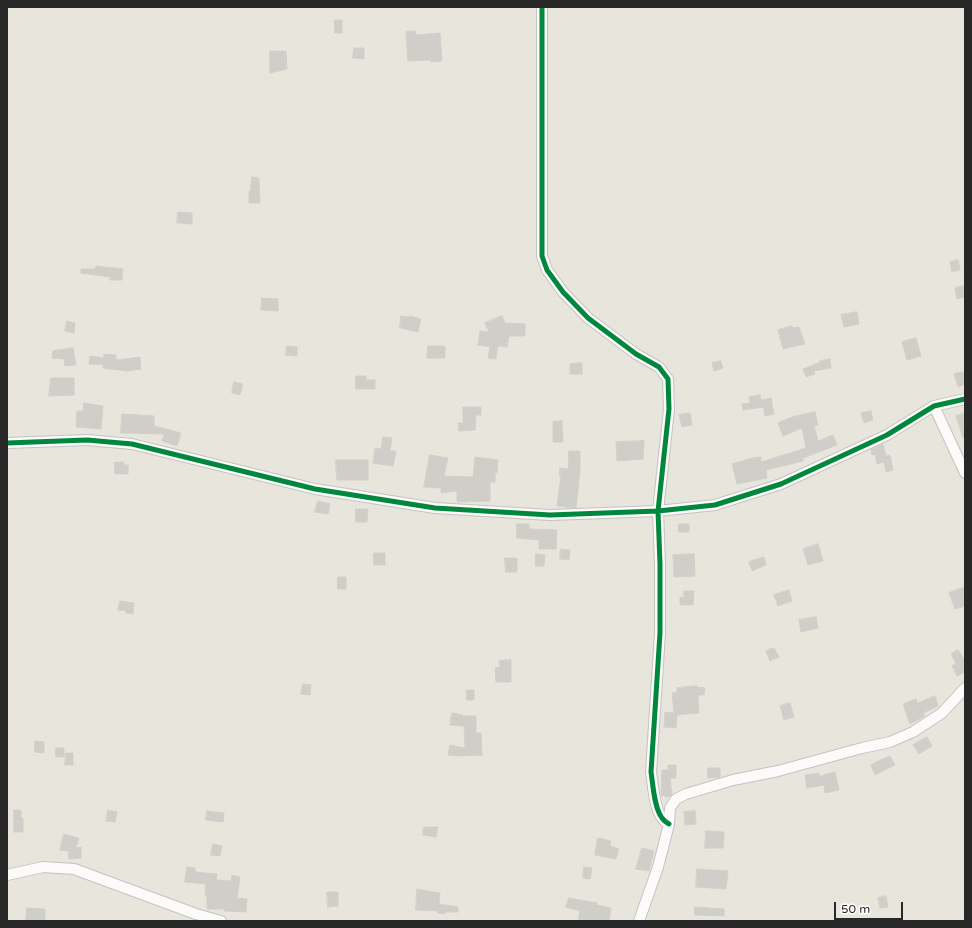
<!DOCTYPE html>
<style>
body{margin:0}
#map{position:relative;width:972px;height:928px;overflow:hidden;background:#e8e5dc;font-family:"Varela Round",sans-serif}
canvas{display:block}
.frame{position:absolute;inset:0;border:8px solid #282828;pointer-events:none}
.scale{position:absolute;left:834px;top:902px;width:69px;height:18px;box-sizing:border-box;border:2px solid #282828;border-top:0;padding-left:5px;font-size:12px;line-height:14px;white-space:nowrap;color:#282828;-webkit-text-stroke:3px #fff;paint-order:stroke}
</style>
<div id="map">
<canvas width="972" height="928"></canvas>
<div class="frame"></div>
<div class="scale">50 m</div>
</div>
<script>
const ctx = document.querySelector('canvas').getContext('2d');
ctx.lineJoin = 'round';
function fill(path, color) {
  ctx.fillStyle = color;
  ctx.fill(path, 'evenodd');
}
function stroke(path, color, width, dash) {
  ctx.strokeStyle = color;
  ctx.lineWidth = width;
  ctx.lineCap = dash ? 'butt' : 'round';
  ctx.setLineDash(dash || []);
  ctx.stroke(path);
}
const building = new Path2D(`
 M335 20H342V33H335Z
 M415 31 416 35 440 33 442 61 431 62V60L408 61 406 32Z
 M354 48H364V59L353 58Z
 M270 51H286L287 69 270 73Z
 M252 177 259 178 260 203H249V191H250Z
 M178 212 192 213V224L177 223Z
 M958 260 960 270 952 272 950 262Z
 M96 266 123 269 122 280H110V277L81 273V269H95Z
 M964 286 965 297 957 299 955 288Z
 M262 298 278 299V311L261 310Z
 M857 312 859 324 844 327 841 315Z
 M401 316 410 317V316L421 319 418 332 400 328Z
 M502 316 505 323 525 324V336H509L507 347 498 346 496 359 488 358 490 347 478 345 480 331 489 332 485 323Z
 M67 321 75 323 74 333 65 331Z
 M792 326 793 328 799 327 805 344 783 349 778 330Z
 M916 338 921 356 907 360 902 342Z
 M287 346 297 347V356L286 355Z
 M428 346H445V358H427Z
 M73 348 76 365 65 366 64 359 52 358 53 351Z
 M104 354 116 355V360L140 357 141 369 127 371 103 368V365L89 364 90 356 104 358Z
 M830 359 831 368 814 371 815 374 806 377 803 369 821 362 820 361Z
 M721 361 723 368 714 371 712 363Z
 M582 363V374H570V364Z
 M963 372 965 384 958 387 954 374Z
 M356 376H366V380H375V389H356Z
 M51 378H74V395L49 396Z
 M234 382 243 384 240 395 232 393Z
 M760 395 761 400 771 398 774 414 765 416 763 407 743 410 742 404 750 403 749 397Z
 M84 403 103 406 101 429 76 427 77 411H83Z
 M463 407H481V415H476L475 430 459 431 458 423H463Z
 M871 411 873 420 864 423 861 413Z
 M815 412 818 425 814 426 818 441 833 435 837 445 803 458V461L766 470 767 478 737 484 732 464 752 458 761 457V462L806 448 802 428 783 436 778 423 792 417Z
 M690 413 692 425 682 427 679 415Z
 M965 413V438H963L956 416Z
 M122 414 154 416V426L181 433 177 446 162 441 164 434 121 433Z
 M562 421 563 442H553V422Z
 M383 437 392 438 390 451H396L393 466 373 463 375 448 381 449Z
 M644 441 643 459 617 461 616 442Z
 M883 444 886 456 890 455 893 470 886 472 884 462 877 464 875 454 872 455 871 450Z
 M569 451H580V470L576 508 557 506 561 476H559L560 468 568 469Z
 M430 455 448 458 444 476 473 477 475 457 498 460 497 473H495V482H490V501L457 502V491L441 493V488L424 487Z
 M336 460H368V480H337Z
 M115 462H124V465H128V474H115Z
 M318 501 330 504 328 514 315 512Z
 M356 509H368L367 522H356Z
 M517 524H529V529L557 530 556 549H539V540L517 538Z
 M679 524H689V532H679Z
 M818 544 823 561 808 565 803 549Z
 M561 549 570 550 569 560 560 559Z
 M374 553H385V565H374Z
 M536 554 545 555 544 566H536Z
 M694 554 695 576 674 577 673 555Z
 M764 557 766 565 752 571 749 562Z
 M505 558H517V572H506Z
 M338 577H346V589H338Z
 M965 587V606L955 609 949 593Z
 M789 590 792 601 778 606 774 595Z
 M684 591H694L693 605H680V597L684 598Z
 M120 601 134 603 133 614 126 613V611L118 610Z
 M816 617 818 628 801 632 799 620Z
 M774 648 779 657 770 661 766 651Z
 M958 650 965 661V672L957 676 952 666 956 663 951 654Z
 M511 660V682H496L495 668 500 667 499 661Z
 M303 684 311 685 310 695 301 694Z
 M697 686V687L705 688 704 695H698L699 713 677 715 676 728 664 727 665 712 674 713 672 693 677 692V688Z
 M467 690H474V700H467Z
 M935 696 938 706 923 713 925 716 910 724 903 704 916 699 917 703Z
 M790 703 794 717 784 720 780 706Z
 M452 713 463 715 462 716H476V733H481L482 755 459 756 448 755 450 745 465 748 464 726 450 725Z
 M927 737 932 746 919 754 913 745Z
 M35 741 44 742V753L35 752Z
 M56 748H64V757H56Z
 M66 753H73V765H65Z
 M890 756 895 765 875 775 871 765Z
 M668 765H676V778H670L672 794 670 796 665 797V795L661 796 662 770H668Z
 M708 768H720V777L708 778Z
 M835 772 839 790 825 793 824 785 807 788 805 775 819 773V776Z
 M14 810H21V818H23V832H14Z
 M108 810 117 812 115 822 106 821Z
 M207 811 224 813 223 822 206 820Z
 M695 811 696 824 685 825 684 812Z
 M424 827H438L436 837 423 835Z
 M706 831 724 832 723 848H705Z
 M64 834 79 838 76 848 81 847V858L69 859 68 851 60 850Z
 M598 838 611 841 610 846 619 849 616 859 595 855Z
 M213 844 222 846 220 856 211 855Z
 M642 848 654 851 649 871 636 869Z
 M187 867 195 868V872L217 874 216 880 231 881 232 875 240 877 237 898 247 899 246 912 224 911V909H207V896H205L206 884 185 882Z
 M584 867 592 868 590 879 583 878Z
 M697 869 728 871 726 889 696 887Z
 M417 889 440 893 439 904 458 907V912H446L445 914 437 913 438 911 416 910Z
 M327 892H338V906L328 907Z
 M886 896 888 907 880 908 878 898Z
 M569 898 597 903V905L611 908 609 921H588L578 919 580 911 566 907Z
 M695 907 724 909V916L695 915Z
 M27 908 45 909V921H26Z`);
fill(building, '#d0cec8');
stroke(building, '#d2d0c9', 1);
const minor = new Path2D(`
 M542 7V256L547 270 563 292 588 318 636 354 659 367 668 379 669 409 658 511 660 564V633L651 772C653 784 654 808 662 818 664 821 667 823 669 824
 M934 406 965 473
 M7 443 87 440 132 444 315 489 435 508 550 515 658 511 715 505 781 484 887 435 934 406 965 399
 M7 875 43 867 74 869 196 914 221 921
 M639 921 658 867 669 824 670 808 676 799 686 794 733 780 778 771 862 748 890 742 913 732 942 713 965 688`);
stroke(minor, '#c4c3c3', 12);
stroke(minor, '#fcfbfa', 10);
stroke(new Path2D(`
 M542 7V256L547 270 563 292 588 318 636 354 659 367 668 379 669 409 658 511 660 564V633L651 772C653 784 654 808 662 818 664 821 667 823 669 824
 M7 443 87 440 132 444 315 489 435 508 550 515 658 511 715 505 781 484 887 435 934 406 965 399`), '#00873e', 5);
</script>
